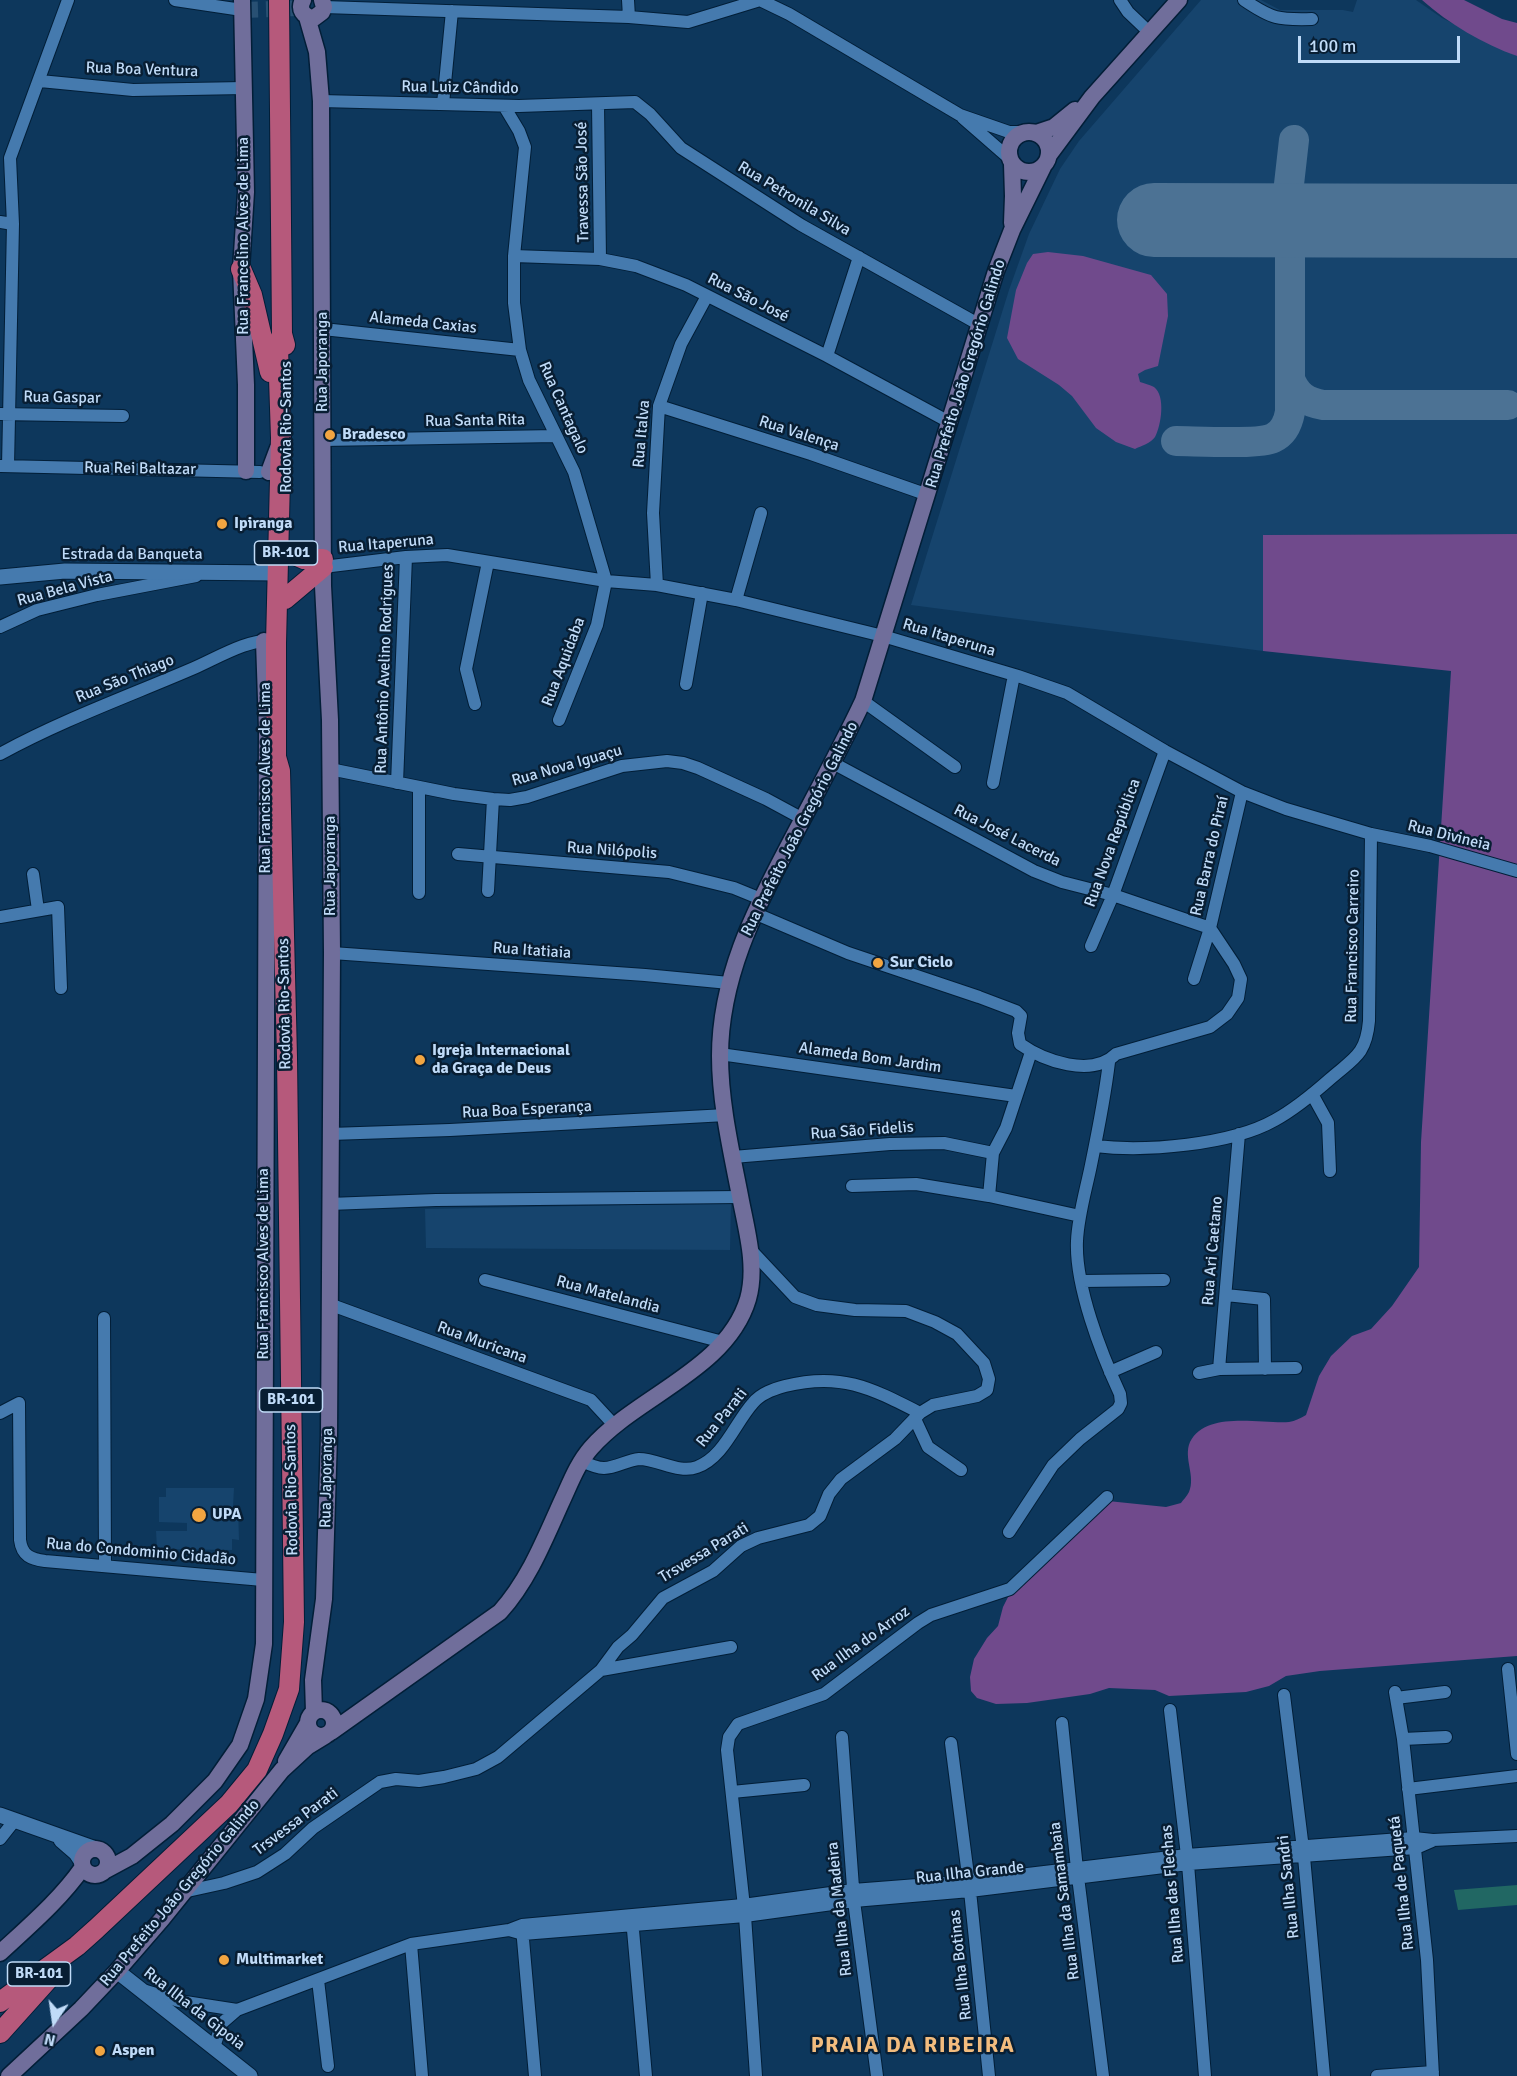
<!DOCTYPE html>
<meta charset="utf-8">
<style>
body{margin:0}
#map{position:relative;width:1517px;height:2076px;overflow:hidden;background:#0d375c;font-family:Signika,sans-serif}
canvas{display:block}
.north{position:absolute;left:24px;top:1992px;width:60px;height:60px;-webkit-text-stroke:4px #081e33;paint-order:stroke;rotate:193deg;font-size:16px;font-weight:700;line-height:24px;text-align:center;color:#c0dbf8}
.north::after{content:'';display:block;margin:auto;width:21px;height:27px;background:#c0dbf8;clip-path:polygon(50% 0,100% 100%,50% 72%,0 100%)}
.scale{position:absolute;left:1298px;top:36px;width:162px;height:27px;box-sizing:border-box;border:3px solid #c0dbf8;border-top:0;padding-left:8px;font-size:18px;line-height:21px;white-space:nowrap;color:#c0dbf8;-webkit-text-stroke:4px #081e33;paint-order:stroke}
</style>
<div id="map">
<canvas width="1517" height="2076"></canvas>
<div class="north">N</div>
<div class="scale">100 m</div>
</div>
<script>
const ctx = document.querySelector('canvas').getContext('2d');
ctx.lineJoin = 'round';
function fill(path, color) {
  ctx.fillStyle = color;
  ctx.fill(path, 'evenodd');
}
function stroke(path, color, width, dash) {
  ctx.strokeStyle = color;
  ctx.lineWidth = width;
  ctx.lineCap = dash ? 'butt' : 'round';
  ctx.setLineDash(dash || []);
  ctx.stroke(path);
}
function label(font, color, halo, rows, align = 'center') {
  ctx.font = font + ' Signika,sans-serif';
  ctx.lineWidth = 5;
  ctx.setLineDash([]);
  ctx.textBaseline = 'middle';
  ctx.strokeStyle = halo;
  ctx.fillStyle = color;
  for (const [text, x, y, turn = 0] of rows) {
    ctx.save();
    ctx.translate(x, y);
    ctx.rotate((+turn || 0) * Math.PI / 180);
    ctx.textAlign = isNaN(turn) ? turn : align;
    if (halo) ctx.strokeText(text, 0, 0);
    ctx.fillText(text, 0, 0);
    ctx.restore();
  }
}
fill(new Path2D(`
 M1201 0H1261L1280 10H1343L1353 12 1357 0H1416L1442 18 1517 56V534L1263 535V651L911 605 1009 290 1029 234 1060 169 1079 141Z
 M731 1203 730 1250 426 1248 425 1209Z
 M166 1488H234L233 1507H238L239 1540 232 1539V1550L157 1549 156 1531H187V1523L159 1522V1497H166Z`), '#16446d');
fill(new Path2D(`
 M1422 0H1464L1502 19 1517 23V56C1483 44 1449 24 1422 0Z
 M1048 252 1083 256 1151 275 1167 294 1168 316 1158 366 1145 370 1138 374 1140 382C1144 383 1150 385 1154 387 1166 396 1161 426 1155 437 1151 443 1141 446 1135 449L1116 442 1096 428 1072 396 1059 385 1018 359 1007 338 1016 290 1027 263 1033 254Z
 M1517 534V1656L1320 1671 1286 1676 1269 1686 1246 1692 1169 1696 1155 1690 1109 1688 1090 1694 1027 1703 996 1704 977 1698 971 1691 970 1677 974 1659 987 1638 998 1626 1003 1607 1009 1595 1108 1501 1166 1507 1181 1503C1183 1500 1187 1496 1189 1492 1196 1476 1183 1458 1190 1442 1206 1410 1261 1424 1289 1422 1295 1421 1301 1418 1306 1415L1319 1376 1331 1356 1352 1336 1371 1329 1392 1306 1419 1267 1421 1142 1451 671 1263 651V535Z`), '#704a8c');
fill(new Path2D(`
 M1517 1885V1905L1458 1910 1454 1890Z`), '#216763');
stroke(new Path2D(`
 M1259 220 1276 214 1287 202 1294 140
 M1501 221 1517 226
 M1283 232 1288 240 1290 249C1293 231 1302 227 1318 220
 M1290 379C1296 395 1306 402 1323 405H1508
 M1176 441C1195 441 1259 445 1273 438 1284 433 1288 423 1290 412V249`), '#4c7294', 30);
stroke(new Path2D(`
 M1154 220 1517 221`), '#4c7294', 74);
stroke(new Path2D(`
 M242 10 301 8`), '#285073', 16, [16, 8]);
const minor = new Path2D(`
 M175 0 242 10
 M628 0 629 17
 M760 0 789 14 960 115 1009 132H1027
 M1120 0 1128 12 1149 32
 M1244 0C1272 19 1278 20 1312 19
 M324 7 629 17 688 22 760 0
 M40 81 133 90 244 88
 M321 101 519 106 635 102 650 114 681 148 801 225 980 325
 M443 104 452 11
 M598 104 600 259
 M504 106 519 131 525 147 514 256V303L520 350 529 380 574 472 606 581 597 625 559 720
 M963 118 1010 159
 M0 222 13 224
 M514 256 600 259 636 266 686 285 827 356 951 423
 M323 329 520 350
 M827 356 859 257
 M659 406 811 454 928 495
 M0 414 123 416
 M323 440 556 436
 M1 466 260 472
 M8 466 13 224 10 158 68 0
 M323 567 406 557 447 555 606 581 657 585 736 600 883 636 1018 676 1067 693 1165 751 1242 792 1286 809 1371 834 1430 846 1517 871
 M657 585 653 513 659 406 681 344 707 296
 M736 600 761 513
 M0 627 37 610 97 595 196 576
 M686 684 702 593
 M863 701 955 767
 M475 704 466 669 488 562
 M0 754C62 720 129 696 194 668 215 659 250 638 272 641
 M330 769 454 794 493 799 510 800 527 797 622 766 667 761 683 763 698 768 766 799 803 819
 M397 783 406 557
 M993 783 1014 675
 M458 854 669 872 734 888 761 899
 M33 874 38 910
 M488 891 493 799
 M419 893V787
 M754 913 848 953 979 997 1016 1011 1021 1016 1018 1033 1020 1044C1044 1061 1092 1078 1116 1054L1210 1027 1227 1014 1238 998 1241 979 1234 964 1210 928 1113 895 1062 882 1034 871 833 763
 M0 917 58 907 61 988
 M1091 946 1113 895 1165 751
 M332 953 645 975 729 983
 M1194 979 1210 928 1242 792
 M720 1054 1016 1096
 M1312 1094 1328 1123 1330 1171
 M330 1134 450 1130 726 1115
 M1095 1146C1145 1152 1231 1145 1275 1120 1295 1109 1313 1094 1330 1079 1354 1058 1366 1055 1369 1021L1371 834
 M733 1157 890 1144 944 1143 993 1153
 M852 1186 916 1184 989 1196 1080 1216
 M989 1196 993 1153 1006 1128 1031 1052
 M329 1204 436 1200 740 1197
 M485 1280 723 1342
 M1082 1281 1164 1280
 M1226 1295 1264 1299 1265 1369
 M329 1304 591 1400 615 1426
 M104 1318 105 1566
 M1219 1369 1239 1134
 M1110 1372 1156 1352
 M1199 1373 1219 1369 1296 1368
 M0 1413 19 1403 20 1540C22 1556 31 1559 45 1561L263 1580
 M915 1419 928 1447 961 1470
 M582 1461C588 1464 596 1468 604 1468 616 1468 627 1460 639 1459 658 1459 679 1474 697 1467 724 1457 735 1423 753 1403 761 1393 774 1389 785 1386 841 1372 871 1388 920 1413
 M1009 1532 1053 1465 1080 1439 1118 1409 1121 1403 1120 1394C1101 1353 1075 1286 1077 1241 1078 1216 1086 1190 1091 1165 1098 1131 1105 1096 1109 1062
 M1508 1669 1517 1754
 M601 1670 731 1647
 M1395 1692 1403 1739 1427 1960 1433 2076
 M1284 1695 1304 1857 1324 2076
 M1396 1698 1445 1692
 M1170 1710 1188 1864 1205 2076
 M1062 1723 1077 1869 1103 2076
 M842 1737 854 1901 877 2076
 M1403 1739 1446 1737
 M951 1743 970 1891 989 2076
 M1408 1789 1517 1776
 M732 1792 804 1785
 M0 1839 15 1820
 M183 1892 224 1883 257 1872 285 1854 313 1828 380 1782 396 1779 419 1781 444 1777 476 1769 498 1757 601 1670 618 1647 632 1635 663 1598 713 1571 741 1546 758 1538 809 1525 820 1516 829 1494 841 1479 895 1439 920 1413 933 1405 977 1396 987 1390 989 1379 984 1363 957 1334 935 1322 906 1311 855 1310 817 1305 795 1297 750 1249
 M632 1919 646 2076
 M522 1928 535 2076
 M509 1930 523 1934 745 1916 854 1901 970 1891 1188 1864 1416 1848 1432 1841
 M411 1944 422 2076
 M318 1980 328 2066
 M146 1991 179 2001 237 2010 411 1944 509 1930 522 1925 743 1905 853 1890 969 1881 1187 1855 1414 1838 1433 1840 1517 1836
 M214 2047 222 2023 237 2010
 M756 2076 745 1916 727 1750 729 1737 738 1724 824 1694 918 1623 931 1615 1010 1589 1107 1497
 M1377 2076 1433 2072`);
const tertiary = new Path2D(`
 M0 577 65 571 277 573
 M0 1815 96 1849
 M61 1840 76 1853 82 1862
 M117 1971 250 2076`);
const secondary = new Path2D(`
 M242 0 246 192 241 269 246 385V471
 M303 0C298 9 303 17 314 18L322 12 324 7 322 0
 M307 17 317 52 321 101 323 586 330 720 332 953 329 1436 324 1599 313 1680 314 1712
 M1009 152a20 20 0 1 1 40 0a20 20 0 1 1-40 0Z
 M1036 133 1054 127 1075 110
 M1049 155 1092 97 1179 0
 M1012 164 1013 196 1012 223
 M269 472 278 448
 M308 1723a13 13 0 1 1 26 0a13 13 0 1 1-26 0Z
 M331 1732 500 1612C528 1581 544 1541 561 1503 570 1484 577 1464 591 1448 636 1396 727 1370 748 1299 757 1267 747 1232 741 1201 732 1154 720 1104 720 1056 720 979 754 911 789 845 814 797 840 750 863 701L996 271 1012 230 1043 167
 M286 1761 308 1723
 M82 1862a13 13 0 1 1 26 0a13 13 0 1 1-26 0Z
 M106 1870 132 1856 172 1824 215 1781 240 1745 256 1699 264 1644 267 729 264 641
 M0 1953C29 1926 60 1900 83 1867
 M9 2076 81 2009 117 1971 162 1919 282 1770 307 1747 325 1736`);
const trunk = new Path2D(`
 M279 0 282 334 285 345
 M241 269 252 295 270 372
 M286 551 304 559H323
 M285 599 323 567
 M0 2002 77 1946 96 1929 229 1804 257 1770 273 1734 289 1689 294 1622 287 1057 280 771 276 757V643L281 438 278 348 282 334
 M0 2033 52 1975`);
stroke(minor, '#021e37', 14);
stroke(tertiary, '#021e37', 17);
stroke(secondary, '#021e37', 19);
stroke(trunk, '#021e37', 22);
stroke(minor, '#457aae', 12);
stroke(tertiary, '#457aae', 15);
stroke(secondary, '#706e9b', 16);
stroke(trunk, '#b6597b', 20);
for (const [x, y, r, color] of [
 [330,435,6,"#f2a541"],
 [222,524,6,"#f2a541"],
 [878,963,6,"#f2a541"],
 [420,1060,6,"#f2a541"],
 [199,1515,8,"#f2a541"],
 [224,1960,6,"#f2a541"],
 [100,2051,6,"#f2a541"]
]) {
  const dot = new Path2D();
  dot.arc(x, y, r, 0, 2 * Math.PI);
  ctx.fillStyle = color;
  ctx.fill(dot);
  stroke(dot, '#081e33', 2);
}
for (const [x, y, w] of [
 [286,553,63],
 [291,1400,63],
 [39,1974,63]
]) {
  const box = new Path2D();
  box.roundRect(x - w / 2, y - 12, w, 24, 4.5);
  ctx.fillStyle = '#081e33';
  ctx.fill(box);
  stroke(box, '#c0dbf8', 1.5);
}
label('bold 15px', '#c0dbf8', null, [
 ["BR-101",286,553],
 ["BR-101",291,1400],
 ["BR-101",39,1974]
]);
label('16px', '#c0dbf8', '#081e33', [
 ["Rua Boa Ventura",142,70,2],
 ["Rua Luiz Cândido",460,88,1],
 ["Travessa São José",583,182,-91],
 ["Rua Petronila Silva",794,199,31],
 ["Rua Francelino Alves de Lima",244,236,-90],
 ["Rua São José",748,298,27],
 ["Alameda Caxias",423,323,6],
 ["Rua Japoranga",323,362,-90],
 ["Rua Prefeito João Gregório Galindo",966,374,-73],
 ["Rua Gaspar",62,398,1],
 ["Rua Cantagalo",563,408,66],
 ["Rua Santa Rita",475,421,-1],
 ["Rodovia Rio-Santos",287,427,-90],
 ["Rua Italva",642,434,-85],
 ["Rua Valença",799,434,18],
 ["Rua Rei Baltazar",140,469,1],
 ["Rua Itaperuna",386,544,-5],
 ["Estrada da Banqueta",132,555],
 ["Rua Bela Vista",65,589,-15],
 ["Rua Itaperuna",949,638,17],
 ["Rua Aquidaba",564,662,-69],
 ["Rua Antônio Avelino Rodrigues",385,669,-88],
 ["Rua São Thiago",125,679,-22],
 ["Rua Nova Iguaçu",567,766,-16],
 ["Rua Francisco Alves de Lima",266,778,-90],
 ["Rua Prefeito João Gregório Galindo",800,829,-63],
 ["Rua José Lacerda",1007,836,27],
 ["Rua Divineia",1449,836,14],
 ["Rua Nova República",1113,843,-70],
 ["Rua Nilópolis",612,851,4],
 ["Rua Barra do Piraí",1210,856,-77],
 ["Rua Japoranga",331,866,-90],
 ["Rua Francisco Carreiro",1353,946,-89],
 ["Rua Itatiaia",532,951,4],
 ["Rodovia Rio-Santos",285,1004,-91],
 ["Alameda Bom Jardim",870,1058,8],
 ["Rua Boa Esperança",527,1110,-3],
 ["Rua São Fidelis",862,1131,-4],
 ["Rua Ari Caetano",1213,1251,-85],
 ["Rua Francisco Alves de Lima",264,1264,-90],
 ["Rua Matelandia",608,1295,15],
 ["Rua Muricana",482,1343,20],
 ["Rua Parati",722,1418,-51],
 ["Rua Japoranga",327,1478,-89],
 ["Rodovia Rio-Santos",292,1490,-91],
 ["Rua do Condominio Cidadão",141,1552,5],
 ["Trsvessa Parati",704,1553,-31],
 ["Rua Ilha do Arroz",861,1644,-36],
 ["Trsvessa Parati",296,1822,-37],
 ["Rua Ilha Grande",970,1873,-6],
 ["Rua Ilha de Paquetá",1402,1883,-96],
 ["Rua Ilha Sandri",1289,1887,-96],
 ["Rua Prefeito João Gregório Galindo",180,1893,-50],
 ["Rua Ilha das Flechas",1173,1894,-95],
 ["Rua Ilha da Samambaia",1065,1901,-97],
 ["Rua Ilha da Madeira",840,1909,-96],
 ["Rua Ilha Botinas",961,1965,-96],
 ["Rua Ilha da Gipoia",194,2009,38]
]);
label('bold 16px', '#c0dbf8', '#081e33', [
 ["Bradesco",342,435],
 ["Ipiranga",234,524],
 ["Sur Ciclo",890,963],
 ["Igreja Internacional",432,1051],
 ["da Graça de Deus",432,1069],
 ["UPA",212,1515],
 ["Multimarket",236,1960],
 ["Aspen",112,2051]
], 'left');
ctx.letterSpacing = '1.5px';
label('bold 22px', '#f2bc7e', '#081e33', [
 ["PRAIA DA RIBEIRA",913,2046]
]);
ctx.letterSpacing = '0px';
</script>
